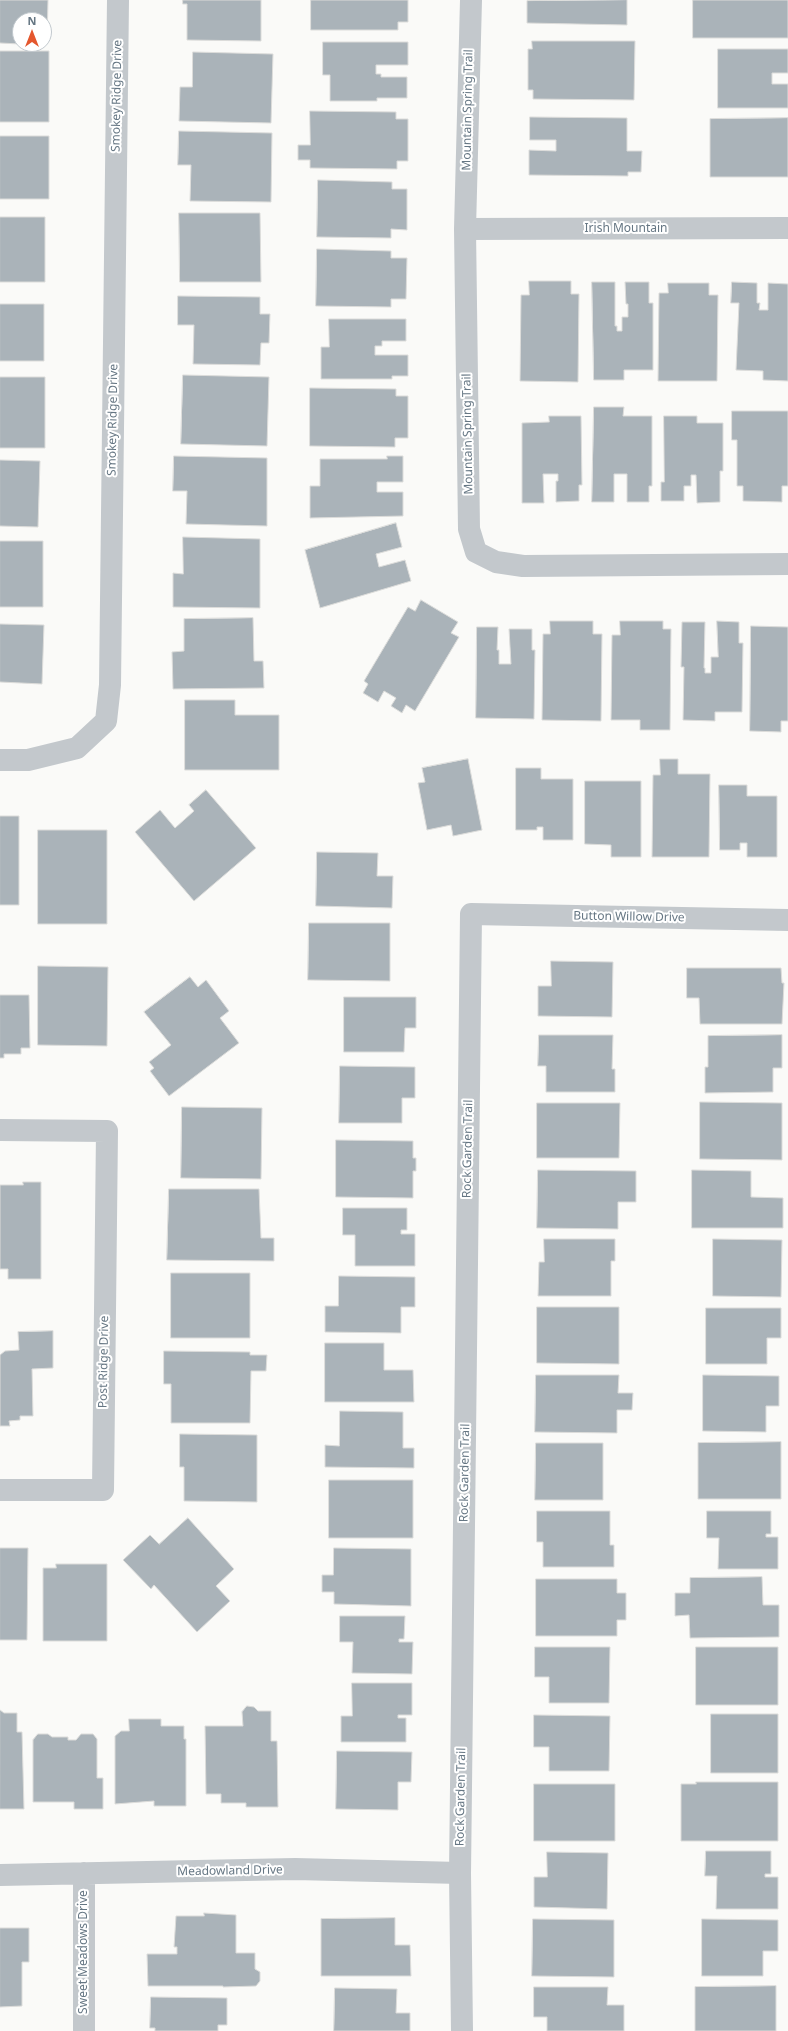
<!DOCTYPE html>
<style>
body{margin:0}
#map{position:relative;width:788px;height:2031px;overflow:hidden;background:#fafaf8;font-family:"Noto Sans",sans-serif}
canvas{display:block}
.north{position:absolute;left:12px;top:12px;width:40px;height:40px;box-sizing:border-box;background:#fff;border:1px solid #c1c8cd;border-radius:50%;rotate:0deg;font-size:11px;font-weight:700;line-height:16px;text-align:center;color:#657683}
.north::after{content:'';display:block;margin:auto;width:14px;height:18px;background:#e4572e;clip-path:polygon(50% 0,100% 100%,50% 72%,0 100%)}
</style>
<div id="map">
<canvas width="788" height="2031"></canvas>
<div class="north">N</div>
</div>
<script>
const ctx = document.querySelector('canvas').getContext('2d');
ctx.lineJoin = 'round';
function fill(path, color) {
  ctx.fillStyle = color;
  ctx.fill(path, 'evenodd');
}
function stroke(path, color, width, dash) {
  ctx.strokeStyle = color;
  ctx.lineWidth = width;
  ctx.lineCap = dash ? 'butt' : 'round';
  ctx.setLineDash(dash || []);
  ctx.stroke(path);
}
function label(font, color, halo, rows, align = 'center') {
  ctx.font = font + ' "Noto Sans",sans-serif';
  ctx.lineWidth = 4;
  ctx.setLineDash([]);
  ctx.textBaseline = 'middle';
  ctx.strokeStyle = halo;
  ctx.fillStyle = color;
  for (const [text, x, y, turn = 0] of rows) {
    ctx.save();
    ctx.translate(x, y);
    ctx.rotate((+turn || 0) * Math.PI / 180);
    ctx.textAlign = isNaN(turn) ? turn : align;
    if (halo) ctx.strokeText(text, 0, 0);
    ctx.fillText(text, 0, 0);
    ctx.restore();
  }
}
const building = new Path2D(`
 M0 0H48L47 44H42H44V20H20V44L0 43Z
 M183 0H261V41L187 40V4H183Z
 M311 0H408V22H398V30H311Z
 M627 0V25L527 23V1Z
 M693 0H788V38H693Z
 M532 41H635L634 100 533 99V90H528V49H532Z
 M323 42H408V65H376V74H381V77H407V98H377V101H330V75H323Z
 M718 49H788V73H772V84H788V108H718Z
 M0 51H49V122H0Z
 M193 52 273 54 271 123 179 121 180 87H192Z
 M310 111 396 112V119H408V161H397V169L310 168V160H298V145H310Z
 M530 117 627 118V151H642L641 172H628V176L529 175V150L556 151V140H530Z
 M788 118V177H710V119Z
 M179 131 272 133 271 202 190 201 191 165H178Z
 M0 136H49V199H0Z
 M318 180 392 182V189H407V230L391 229V238L317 237Z
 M179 213H260L261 282H180Z
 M0 217H45V282H0Z
 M317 249 391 251V258H407L406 299H391V307L316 306Z
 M529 281H571V294H579L578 382 520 381 521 295H529Z
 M592 282H615V326H617V331H622V317H628V304H626L625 282H649V303H653V370H624V380H594Z
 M732 282 757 283V303H760L759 310H768V283L788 284V381L763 380V371L736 370 739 303H731Z
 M668 283H709V295H718L717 381H658L659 293H668Z
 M178 296 260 297V314H270L269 343H261L260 365 193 364 194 325H178Z
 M0 304H44V361H0Z
 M329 319H406V341H382V346H375V355H408V376H392V379H321V347H329Z
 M183 375 269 377 267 446 181 444Z
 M0 377H45V448H0Z
 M310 388 396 389V396H408V438H395V447L310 446Z
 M594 407H624L623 416H652V486H649V502H627V474H614V502H592Z
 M732 411H788V486H782V502L743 501V486H737V440H732Z
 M549 416H581L582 485H579V501L556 502V481H558V474H543L544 503H522V423L549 422Z
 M664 416H697V423H723V471H720V502L697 503 696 475H691V486H684V501H661V482H664Z
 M174 456 267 458V526L186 524 187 491H173Z
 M387 456H403V482H377V492H403V516L310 518V486H320V459H387Z
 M0 460 40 461 38 527 0 526Z
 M396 523 402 547 376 554 379 567 405 560 411 581 320 608 305 550Z
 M183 537 260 539V608L173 607V573L183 574Z
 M0 541H43V607H0Z
 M421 600 458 622 451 633 459 637 415 711 406 705 402 713 391 706 396 698 384 691 378 702 363 693 368 684 364 681 408 607 415 611Z
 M253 618 254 661H263L264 688 173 689 172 652 184 651V619Z
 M550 621H593V634H602L601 721 542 720 543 634H550Z
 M620 621H663V629H671L670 730H640V720H611L612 635H620Z
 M717 621 739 622V643H743L742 712H715V721L683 720 684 667H681L682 622H705L704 668H705V673H711V657H718Z
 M0 624 44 625 42 684 0 682Z
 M751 626 788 627V721H781V732L750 731Z
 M477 627H498L497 650H499V664H511L509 629H532V650H535L534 719 476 718Z
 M185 700H235V715H279V770H185Z
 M468 759 482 830 453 836 451 825 427 830 418 783 425 782 422 768Z
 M660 759H678V774H710L709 857H652L653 775H660Z
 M516 768H541V779H573V840H543V827H537V830H516Z
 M585 781H641V857H611V845L585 844Z
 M719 785H747V796H777V857H747V843H740V850H720Z
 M206 790 256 848 194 901 135 832 160 810 175 828 194 811 189 805Z
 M0 816H19V905H0Z
 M38 830H107V924H38Z
 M317 852 378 853 377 876H393L392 908 316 906Z
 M309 923H390V981L308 980Z
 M551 961 613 962 612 1017 538 1016V986H551Z
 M38 966 108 967 107 1046 38 1045Z
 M687 968H781L782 983H784L782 1024H700L699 998H687Z
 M190 977 198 987 206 980 229 1011 220 1018 239 1043 169 1096 150 1071 154 1068 149 1062 171 1045 144 1012Z
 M0 995H29L30 1048H21V1054H4V1058H0Z
 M344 997H416V1028H405L404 1052H344Z
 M539 1035H613L612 1069H615V1092H546V1066H538Z
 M782 1035V1068H773V1092L705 1093V1067H708V1036Z
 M340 1066 415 1067V1098H402V1123H339Z
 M700 1102 782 1103V1160L700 1159Z
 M537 1103H620L619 1158H537Z
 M182 1107 262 1108 261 1179 181 1178Z
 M336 1140 413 1141V1158H416V1171H413V1198L336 1197Z
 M538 1170 636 1171V1202H618V1229L537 1228Z
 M692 1170 751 1171V1197L783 1198V1228H692Z
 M23 1182H41V1279H8V1269H0V1185H23Z
 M169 1189H259L261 1238H274V1261L167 1260Z
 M343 1208H407V1230H401V1234H415V1266H355V1235H343Z
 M544 1239H615V1261H611V1296H538L539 1262H544Z
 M713 1239 782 1240 781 1297 713 1296Z
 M171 1273H250V1338H171Z
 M339 1276 415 1277V1307H401V1333L325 1332V1306H338Z
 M537 1307H619V1364L537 1363Z
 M706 1308H781V1338H767V1364H706Z
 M53 1331V1368L32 1369 33 1416H20V1420L9 1421 10 1426H0V1355L5 1351 19 1350 18 1332Z
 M325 1343H384V1370H413L414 1402H325Z
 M164 1351 250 1352V1355H267L266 1371H251L250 1423H171V1384H164Z
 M536 1375H619L618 1393H633L632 1410H617V1433L535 1432Z
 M703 1375 779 1376V1406H766V1432L703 1431Z
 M340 1411 403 1412V1448H414V1468L325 1467V1445L339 1446Z
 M180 1434 257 1435V1502L184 1501V1467H180Z
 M781 1442V1499H698V1443Z
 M536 1443H603V1500H535Z
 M329 1480H413V1538H329Z
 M537 1511H610V1545H614V1567H543V1542H537Z
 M707 1511H771V1534H766V1537H778V1569H718L719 1538H707Z
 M188 1518 234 1569 216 1586 230 1601 197 1632 154 1585 151 1589 123 1560 150 1535 159 1544Z
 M0 1548H28L27 1640H0Z
 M334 1548 411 1549V1606L334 1604V1592H322V1575H333Z
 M56 1564H107V1641H43V1568H56Z
 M762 1577 763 1605H779V1637L690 1638 689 1615 675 1616V1593H690V1578Z
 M536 1579H617V1593H626V1620H617V1636H536Z
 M340 1616H405L404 1639H399V1642H413L412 1674 352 1673 353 1642H340Z
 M535 1647H610L609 1703H549V1677H535Z
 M696 1647H778V1705H696Z
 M352 1683H412V1715H398V1718H406V1742H341V1716H352Z
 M247 1706 254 1707 258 1711H271V1741H277L278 1807H246V1803H221V1794H206L205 1726H243L242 1712Z
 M0 1710 4 1713H17V1732H22L24 1809H0Z
 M711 1714H778V1773H711Z
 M534 1715 610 1716 609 1771H549V1747H534Z
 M129 1719H161V1726H184V1739H186V1806H154V1801L115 1804V1736L121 1731H129Z
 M38 1734H48L52 1737H68V1740H76L81 1734H93L97 1739V1778H103V1809H74V1802H33V1740Z
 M337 1751 412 1752 411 1782H398V1810L336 1809Z
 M696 1782H778V1841H681V1784H696Z
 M534 1784H615V1841H534Z
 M706 1851H771V1874H765V1877H778V1909H716L717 1876H705Z
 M547 1852 608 1853 607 1909 534 1907V1877H547Z
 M204 1913 236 1915V1953H255V1969L260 1972V1981L256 1986 223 1987V1986H148L147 1954H177V1947H174L176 1916H204Z
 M395 1918V1945H410L411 1976H321V1919Z
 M533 1919 614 1920V1977L532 1976Z
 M702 1919 778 1920V1951H763V1976H702Z
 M0 1928H29V1962H22V2006L0 2007Z
 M776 1986V2031H695V1987Z
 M534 1987H608L607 2005H624V2031H547V2017H534Z
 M335 1988 397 1989 396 2013H410V2031H334Z
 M151 1997 227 1998V2025H218V2031H155V2028H150Z`);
fill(building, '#aab3b9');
stroke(building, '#dcdcda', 1);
stroke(new Path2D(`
 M471 0 465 229 469 529 476 552 496 562 523 566 788 564
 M465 229 788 228
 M0 760H28L77 748 106 721 110 685 118 0
 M0 1130 107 1131 103 1490H0
 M0 1875 295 1869 460 1873
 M84 2031V1873
 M462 2031 460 1873 471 914 788 920`), '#c3c8cc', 22);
label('12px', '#657683', '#fff', [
 ["Smokey Ridge Drive",117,96,-89],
 ["Mountain Spring Trail",468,110,-89],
 ["Irish Mountain",626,229],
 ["Smokey Ridge Drive",113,420,-89],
 ["Mountain Spring Trail",468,434,-91],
 ["Button Willow Drive",629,917,1],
 ["Rock Garden Trail",468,1149,-89],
 ["Post Ridge Drive",104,1362,-89],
 ["Rock Garden Trail",465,1473,-89],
 ["Rock Garden Trail",461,1797,-89],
 ["Meadowland Drive",230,1871,-1],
 ["Sweet Meadows Drive",84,1952,-90]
]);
</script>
